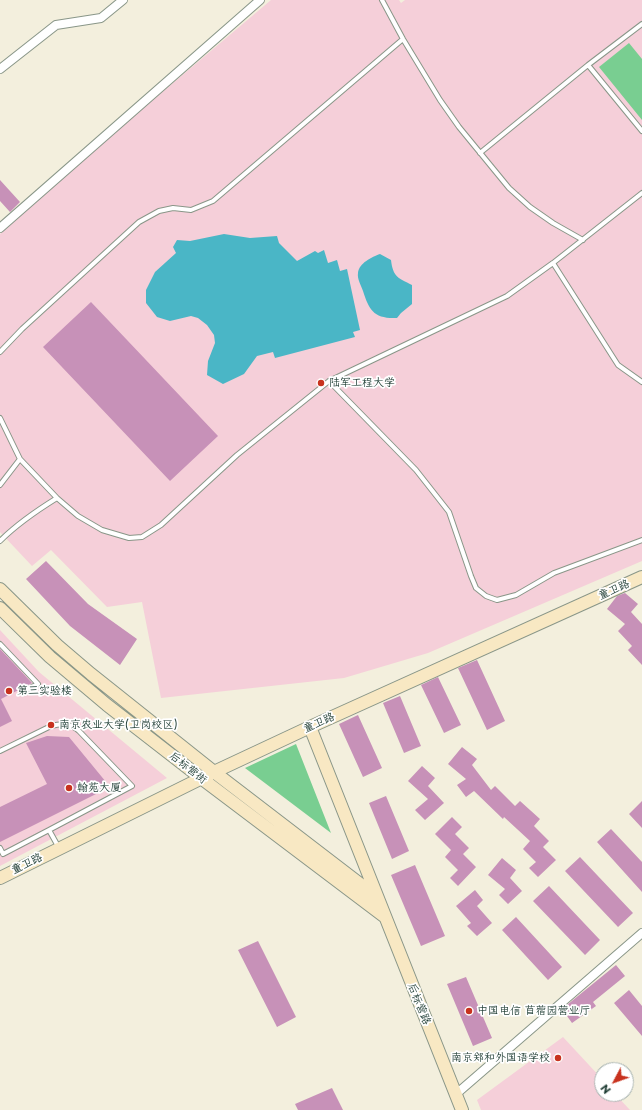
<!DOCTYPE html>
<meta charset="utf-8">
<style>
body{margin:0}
#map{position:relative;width:642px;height:1110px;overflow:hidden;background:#f3efdd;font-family:"Playpen Sans",sans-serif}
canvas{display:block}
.north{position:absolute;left:594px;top:1062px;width:40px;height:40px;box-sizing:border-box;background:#fff;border:1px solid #a5b1ae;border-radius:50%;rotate:229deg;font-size:11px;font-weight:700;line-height:16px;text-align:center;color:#1f3d34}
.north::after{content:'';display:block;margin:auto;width:14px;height:18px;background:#c8321e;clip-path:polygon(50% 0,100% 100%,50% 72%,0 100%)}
</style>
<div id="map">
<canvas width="642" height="1110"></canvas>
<div class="north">N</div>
</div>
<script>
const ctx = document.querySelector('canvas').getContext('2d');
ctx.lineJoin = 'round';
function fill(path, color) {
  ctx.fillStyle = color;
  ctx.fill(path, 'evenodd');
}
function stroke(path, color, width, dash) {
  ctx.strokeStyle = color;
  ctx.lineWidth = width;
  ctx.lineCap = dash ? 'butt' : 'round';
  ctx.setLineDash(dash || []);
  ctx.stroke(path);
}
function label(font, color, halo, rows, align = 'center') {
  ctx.font = font + ' "Playpen Sans","LXGW WenKai TC",sans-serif';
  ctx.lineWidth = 3.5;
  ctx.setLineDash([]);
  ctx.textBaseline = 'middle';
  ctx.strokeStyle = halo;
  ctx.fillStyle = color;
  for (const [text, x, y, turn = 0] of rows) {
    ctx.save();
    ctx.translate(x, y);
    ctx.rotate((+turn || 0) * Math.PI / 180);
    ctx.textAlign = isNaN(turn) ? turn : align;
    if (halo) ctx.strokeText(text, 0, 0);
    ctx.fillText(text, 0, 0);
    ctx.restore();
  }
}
fill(new Path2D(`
 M271 0H399L401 3 405 0H642V561L428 653 344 678 161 698 142 602 107 607 51 550 32 566 0 532V234L101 144Z
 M0 630 39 672 167 778 0 866Z
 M563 1037 602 1079V1094H615L630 1110H481L477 1100Z`), '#f5cfd9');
fill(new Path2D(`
 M629 43 642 59V120L599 67Z
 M296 744 331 833 245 768Z`), '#79ce91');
fill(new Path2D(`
 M224 234 250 238 277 236 279 243 297 261 315 251 318 253 324 250 328 263 337 260 340 271 347 269 360 330 353 332 355 337 275 358 273 352 257 356 244 374 223 384 207 375 208 361 215 343 214 335 207 325 198 318 191 316 170 321 157 317 146 303V290L155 272 176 253 173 247 177 240 190 241Z
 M380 254 391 260C393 277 398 278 412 285V304L401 313 397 318C374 319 369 310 363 291 361 285 357 279 358 273 359 263 372 257 380 254Z`), '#4ab6c6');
fill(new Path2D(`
 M0 180 20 202 10 212 0 201Z
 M91 302 218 436 170 481 43 347Z
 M46 561 88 604 137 639 120 665 70 626 26 579Z
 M625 593 638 604 631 612 642 624V665L628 650 632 646 618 631 625 624 607 609 617 596Z
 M0 649 32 683 1 699 12 721 0 727Z
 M477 660 505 721 487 730 458 668Z
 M438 677 461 725 444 733 421 685Z
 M400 696 421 746 404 753 383 703Z
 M358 715 382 768 363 777 339 724Z
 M47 736 69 737 106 782 98 793 0 842V807L47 784 26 743Z
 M462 747 477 759 472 765 491 790 495 786 515 806 520 801 540 819 534 826 549 841 543 847 556 860 538 877 529 868 536 862 523 849 530 841 504 817 503 819 474 791 466 797 457 785 466 779 448 764Z
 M422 766 435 778 428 786 444 803 425 820 415 810 428 799 408 781Z
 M386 796 409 851 392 859 369 803Z
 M642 801V828L629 814Z
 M452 817 462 827 455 834 469 848 463 854 476 867 458 886 450 878 458 870 445 857 451 850 435 834Z
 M611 829 642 862V892L597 842Z
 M580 857 633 913 618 927 565 871Z
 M502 858 516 870 510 878 522 891 508 904 499 895 505 889 488 875Z
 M415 865 445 936 421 946 391 875Z
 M549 886 600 940 585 955 533 901Z
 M475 890 483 900 477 906 492 923 477 936 467 926 471 923 456 906Z
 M516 917 562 967 548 980 502 930Z
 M258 941 296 1017 277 1027 238 950Z
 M616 965 625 976 593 1002 596 1006 572 1023 562 1009Z
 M466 977 492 1038 473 1046 447 984Z
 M629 990 642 1006V1036L614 1003Z
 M332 1088 343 1110H298L295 1104Z`), '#c791b8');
const lane = new Path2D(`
 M382 0 403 39 440 100 459 127 509 188 530 207 553 223 583 240
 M588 65 642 131
 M480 153 588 65 642 24
 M553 263 618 365 642 382
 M0 352 22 329 139 222 159 211 173 208 191 210 213 201 403 39
 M329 381 416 470 449 512 471 576 476 588 486 596 497 600 516 595 554 573 642 540
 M0 418 20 459 0 485
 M20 459 57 498
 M0 541C17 524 36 511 57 498L78 516 102 530 129 538 142 537 161 525 237 455 329 381 507 296 553 263 642 193
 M0 644 38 684 28 689
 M0 751 51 726C62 723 70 723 79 731L132 786 49 830
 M0 848 3 854 49 830 59 848`);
const street = new Path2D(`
 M0 69 56 25 101 18 123 0
 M0 228 260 0
 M455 1095 642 933`);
const secondary = new Path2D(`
 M0 589 57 645 91 674 214 772 377 897
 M0 608 50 657 107 705 201 778 385 917
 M310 727 462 1110
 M0 878 214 772 310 727 642 577`);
stroke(lane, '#899688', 6);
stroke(street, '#899688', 10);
stroke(secondary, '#899688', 14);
stroke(lane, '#fff', 4);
stroke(street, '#fff', 8);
stroke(secondary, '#f8e8c3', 12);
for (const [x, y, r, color] of [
 [321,383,4,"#c8321e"],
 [9,691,4,"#c8321e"],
 [51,725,4,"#c8321e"],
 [69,788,4,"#c8321e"],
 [469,1011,4,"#c8321e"],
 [558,1058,4,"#c8321e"]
]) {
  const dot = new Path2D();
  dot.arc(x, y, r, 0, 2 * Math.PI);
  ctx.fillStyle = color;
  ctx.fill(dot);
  stroke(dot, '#fff', 1.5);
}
label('11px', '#1f3d34', '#fff', [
 ["陆军工程大学",329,383],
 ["第三实验楼",17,691],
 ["南京农业大学(卫岗校区)",59,725],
 ["翰苑大厦",77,788],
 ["中国电信 苜蓿园营业厅",477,1011],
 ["南京郑和外国语学校",550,1058,"right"]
], 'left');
label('11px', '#1f3d34', '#fff', [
 ["童卫路",614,590,-24],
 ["童卫路",319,723,-24],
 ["后标营街",188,768,38],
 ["童卫路",27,864,-26],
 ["后标营路",419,1004,68]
]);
</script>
